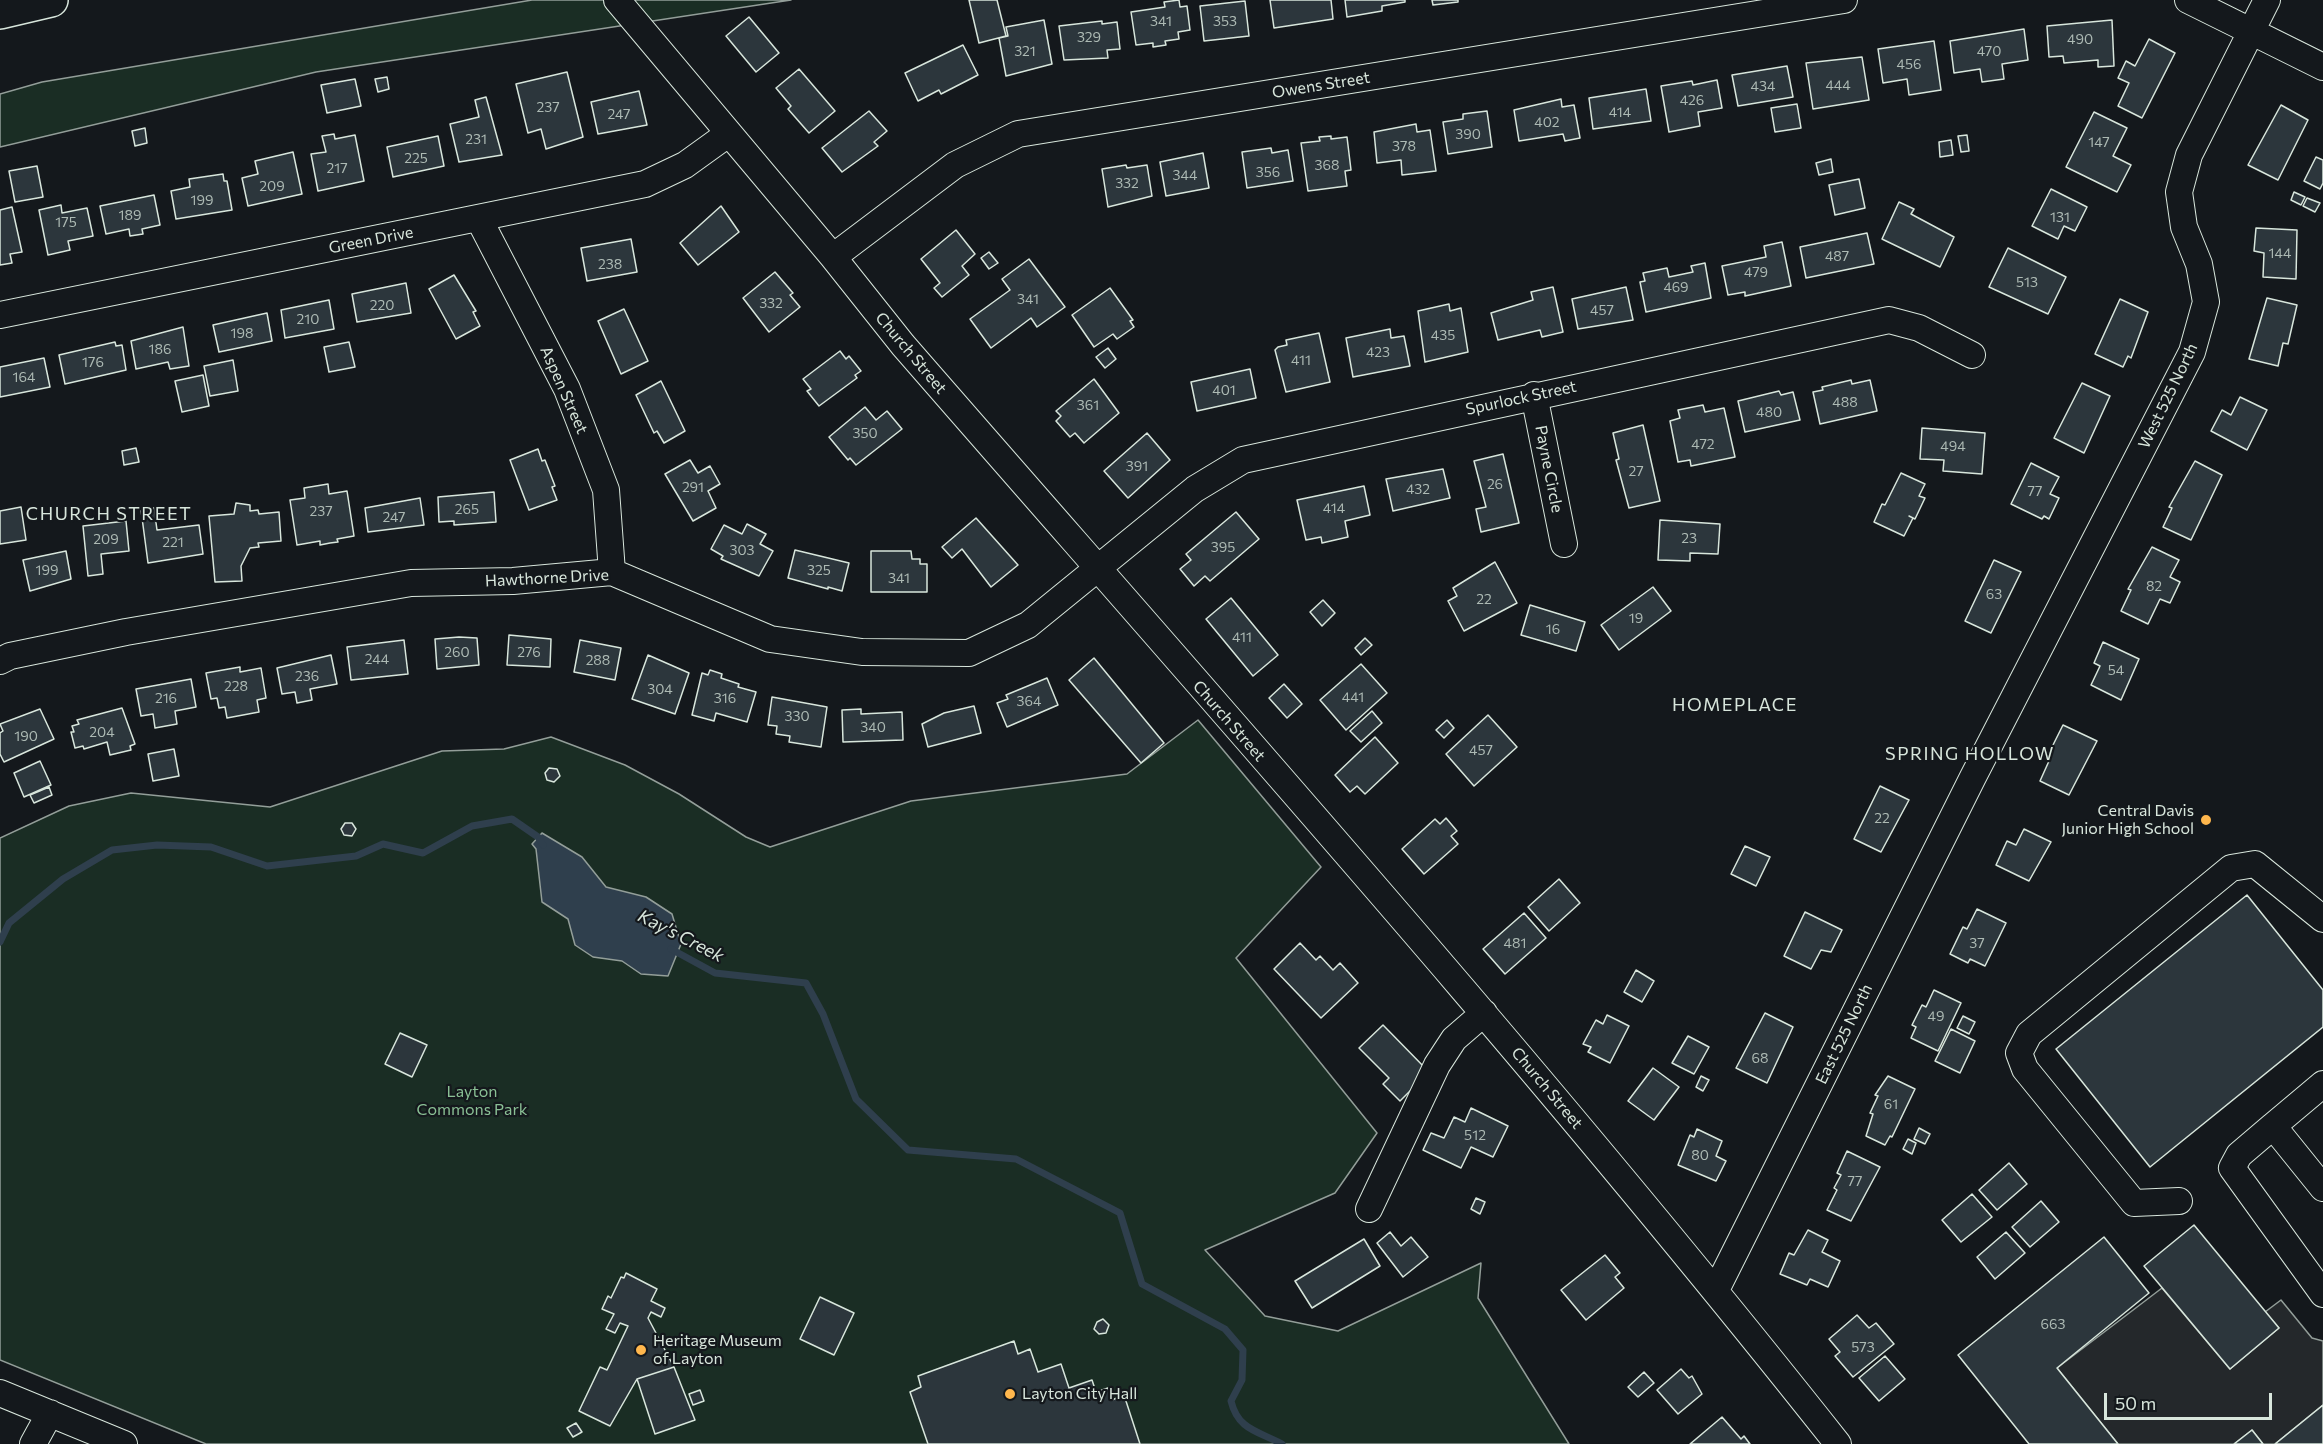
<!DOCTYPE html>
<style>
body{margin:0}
#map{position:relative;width:2323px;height:1444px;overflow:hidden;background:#14181c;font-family:Commissioner,sans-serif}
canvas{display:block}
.scale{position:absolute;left:2104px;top:1393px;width:168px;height:27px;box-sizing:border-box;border:3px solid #d8e6dc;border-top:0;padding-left:8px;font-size:18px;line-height:21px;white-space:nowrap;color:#d8e6dc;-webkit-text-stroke:4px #14181c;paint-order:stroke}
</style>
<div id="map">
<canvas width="2323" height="1444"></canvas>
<div class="scale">50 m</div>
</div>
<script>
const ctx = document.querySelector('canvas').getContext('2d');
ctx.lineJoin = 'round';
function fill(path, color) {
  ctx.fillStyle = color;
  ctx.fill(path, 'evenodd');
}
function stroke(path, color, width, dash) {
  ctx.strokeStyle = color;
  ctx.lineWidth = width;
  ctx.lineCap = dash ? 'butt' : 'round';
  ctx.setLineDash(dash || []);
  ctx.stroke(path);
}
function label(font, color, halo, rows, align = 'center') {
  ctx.font = font + ' Commissioner,sans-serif';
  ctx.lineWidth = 4.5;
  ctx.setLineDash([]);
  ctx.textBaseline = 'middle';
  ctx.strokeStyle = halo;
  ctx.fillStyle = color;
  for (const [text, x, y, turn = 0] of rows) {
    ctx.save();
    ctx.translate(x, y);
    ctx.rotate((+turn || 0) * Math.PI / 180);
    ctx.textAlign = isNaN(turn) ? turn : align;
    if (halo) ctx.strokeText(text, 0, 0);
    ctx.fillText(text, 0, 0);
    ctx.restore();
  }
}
const green = new Path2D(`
 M532 0H791L316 72 0 147V94L42 82Z
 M1198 720 1321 867 1236 958 1377 1133 1335 1193 1205 1250 1265 1316 1338 1331 1481 1263 1478 1298 1569 1444H206L0 1360V838L69 806 131 793 270 807 442 751 504 749 551 737 625 765 679 794 746 837 770 847 911 801 1127 774Z`);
fill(green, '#1a2d24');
stroke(green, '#939e99', 1.5);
const parking = new Path2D(`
 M2162 1288 2230 1369 2279 1328 2265 1312 2281 1300 2312 1338 2323 1341V1405L2275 1444H2263L2252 1430 2234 1444H2118L2057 1368Z`);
fill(parking, '#24282b');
stroke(parking, '#939e99', 1.5);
const water = new Path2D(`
 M542 833 582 857 606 887 646 897 672 914 681 944 668 976 641 974 622 961 593 957 575 945 568 919 542 902 536 849 532 844Z`);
fill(water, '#2f3f4d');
stroke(water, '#939e99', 1.5);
stroke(new Path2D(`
 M0 942 9 923 63 879 112 850 157 845 211 847 267 866 356 856 383 844 423 853 472 826 512 819 538 837 543 845
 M671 949 715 973 806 983 823 1014 856 1099 908 1150 1016 1159 1120 1213 1142 1284 1225 1329 1243 1350 1242 1380 1231 1401C1238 1430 1258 1431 1282 1444`), '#2f3f4d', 7);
const building = new Path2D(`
 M969 0H997L1006 36 979 43Z
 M1179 0 1180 7 1187 6 1190 30 1178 32 1179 39 1165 41 1166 45 1153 47V43L1136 45 1131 12 1165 7 1164 2Z
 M1270 0H1331L1333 19 1274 28Z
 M1345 0H1405V2L1382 6V11L1347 17Z
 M1432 0H1458V2L1433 5Z
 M1245 1 1249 36 1204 41 1200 6Z
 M749 17 779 53 756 72 726 36Z
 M1044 20 1052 64 1006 76 999 38 1008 36 1006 27Z
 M2112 20 2114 66 2098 67V60L2064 63 2063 56 2049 57 2047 26Z
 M1102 21V24L1117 22 1120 49 1107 50 1108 58 1064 60 1059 26Z
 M2024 29 2028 60 2002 64 2004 79 1982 82 1980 69 1954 73 1950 41Z
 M2149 39 2175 53 2142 118 2118 106 2129 83 2118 78 2126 61 2135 66Z
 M1934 41 1941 90 1909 95 1907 79 1883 83 1878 49Z
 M963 45 978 75 941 94 939 90 918 101 905 73Z
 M1862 57 1869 100 1813 109 1806 63Z
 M1787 66 1793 97 1738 106 1732 75Z
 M799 69 835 111 809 133 788 109 791 106 776 88Z
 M567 72 583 137 546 149 541 129 528 133 516 84Z
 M387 77 389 89 378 92 375 79Z
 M355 79 361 106 327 113 321 85Z
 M1717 80 1722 108 1698 112 1700 126 1669 132 1661 86 1692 81 1693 85Z
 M1646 89 1651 121 1593 129 1589 98Z
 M639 91 647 125 598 134 591 102Z
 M486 97 502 155 459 162 450 124 479 117 475 100Z
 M1561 99 1562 107 1574 105 1580 138 1565 141 1563 134 1519 141 1514 110Z
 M1797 104 1801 128 1775 132 1771 108Z
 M2281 105 2308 120 2278 180 2248 165Z
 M869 111 887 131 874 142 878 146 842 172 822 148Z
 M1487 111 1492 147 1448 154 1443 122 1463 119V114Z
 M2094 112 2127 128 2113 156 2131 165 2117 192 2066 167Z
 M1416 124 1417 132 1430 130 1436 171 1402 175 1401 160 1377 163 1374 132Z
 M145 128 147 143 135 146 132 131Z
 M334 134 335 139 355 135 364 181 318 191 311 154 326 152 322 136Z
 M1967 135 1969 151 1961 152 1958 136Z
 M438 136 444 166 393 177 387 147Z
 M1331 136V139L1347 137 1351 170 1345 171 1347 186 1308 191 1301 143 1320 141 1319 137Z
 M1951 140 1953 155 1940 157 1939 142Z
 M1271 148 1272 153 1288 150 1293 181 1247 188 1242 152Z
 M293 152 302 194 248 206 242 178 258 174 255 161Z
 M1203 153 1209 188 1166 196 1160 162Z
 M2316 157 2323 160V183L2320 189 2304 181Z
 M1831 159 1833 172 1819 175 1816 163Z
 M1126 165 1127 168 1147 165 1152 196 1108 207 1102 169Z
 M37 166 43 197 15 202 9 171Z
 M223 174 224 181H227L232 210 176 219 171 191 190 187 189 179Z
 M1859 179 1865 208 1835 215 1829 185Z
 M2051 189 2087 207 2075 231 2064 226 2058 239 2032 226Z
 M2294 192 2305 197 2301 205 2291 200Z
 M154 195 160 225 142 229 143 234 130 236 129 229 106 234 100 206Z
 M2307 198 2320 203 2315 212 2303 206Z
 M1899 202 1914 209 1911 214 1954 237 1940 267 1882 239Z
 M61 205 62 213 87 208 93 236 68 241 70 250 48 255 39 210Z
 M721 206 739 232 698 265 680 243Z
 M12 207 22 252 10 254 12 263 0 265V210Z
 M2256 228 2297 230 2296 279 2263 277 2264 253 2254 251Z
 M956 230 975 254 962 266 969 275 942 297 934 288 940 283 921 259Z
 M1867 233 1874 264 1806 278 1800 247Z
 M631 239 637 272 587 281 581 248Z
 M1782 242 1791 286 1745 296V292L1728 295 1722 266 1766 257 1764 246Z
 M2008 248 2066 277 2048 314 1989 287Z
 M989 252 998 263 989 269 981 258Z
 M1029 259 1065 307 1037 327 1031 318 991 348 970 319 1010 290 1002 279Z
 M1705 263 1711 298 1646 312 1640 282 1645 281 1643 273 1667 268 1669 277 1693 272 1691 266Z
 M775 272 793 293 790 295 800 307 769 332 743 298Z
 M454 275 476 311 473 312 480 326 456 339 429 289Z
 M406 283 411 313 357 322 352 294Z
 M1553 287 1563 332 1542 337 1540 330 1498 340 1491 313 1533 300 1531 292Z
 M1626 287 1633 320 1578 329 1572 299Z
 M1110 288 1133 320 1130 321 1134 327 1117 339 1113 334 1094 347 1072 315Z
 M2267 298 2297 305 2288 344 2283 343 2278 366 2249 359Z
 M2120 299 2148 312 2131 358 2128 356 2123 367 2095 354Z
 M329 300 334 329 285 338 281 310Z
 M1449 304 1450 311 1461 308 1468 352 1425 362 1418 311Z
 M624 309 648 361 621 374 598 321Z
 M267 313 272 341 219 352 213 325Z
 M183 327 189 366 170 369 168 362 136 369 131 341Z
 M1390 329 1391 338 1404 336 1410 366 1353 377 1346 338Z
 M1319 333 1330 382 1286 392 1275 350 1278 347 1287 345 1286 340Z
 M115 342 116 346 122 345 126 370 65 384 59 355Z
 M349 342 355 367 329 372 324 347Z
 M1108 348 1116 359 1105 368 1096 357Z
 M840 351 846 359 849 356 861 371 855 375 857 378 819 406 807 391 811 389 803 379Z
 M44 358 50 387 0 397V367Z
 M233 360 238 391 210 396 204 366Z
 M1250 369 1256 398 1197 411 1191 382Z
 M203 375 209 406 182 412 175 381Z
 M1094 379 1119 413 1084 443 1075 433 1070 437 1056 421 1061 416 1056 411Z
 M1851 380 1852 384 1870 380 1877 411 1820 424 1813 392 1823 390 1822 387Z
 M661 381 685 431 664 443 657 431 654 433 636 395Z
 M2082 383 2110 396 2084 453 2054 438Z
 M1779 391 1781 395 1793 392 1800 420 1745 432 1738 401Z
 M2240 397 2267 410 2247 450 2211 431 2222 410 2231 415Z
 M1703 405 1705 412 1724 408 1735 457 1691 466 1690 460 1678 462 1670 421 1680 418 1678 410Z
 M865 407 876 420 887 411 902 429 856 465 850 458 848 460 829 437Z
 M1643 425 1660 501 1629 508 1616 460 1619 459 1613 433Z
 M1922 428 1985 433 1982 474 1943 471 1944 460 1920 459Z
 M1147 433 1170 460 1128 498 1104 471Z
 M136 448 139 462 124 465 122 451Z
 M538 449 542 461 545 460 555 486 552 487 557 500 529 510 510 460Z
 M1503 454 1519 523 1481 532 1476 509 1486 507 1474 461Z
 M690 460 698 473 710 466 720 484 708 491 716 508 693 521 665 474Z
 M2195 461 2222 475 2191 540 2163 527 2172 508 2169 507Z
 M2031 463 2059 477 2050 494 2059 498 2049 519 2044 516 2042 519 2011 504Z
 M1443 469 1450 498 1393 511 1386 479Z
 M1901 473 1925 484 1919 496 1925 498 1915 519 1909 516 1913 518 1904 536 1874 522 1882 504 1885 505Z
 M328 484 329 494 347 491 354 536 337 539 338 542 330 543 320 545V541L297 545 290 500 305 498 304 488Z
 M1364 486 1370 515 1345 521 1348 537 1322 543 1321 537 1306 540 1297 500Z
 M494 492 496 522 454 525V521L439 522 438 497Z
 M420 498 424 525 368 532 365 508Z
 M236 503 250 505V511L258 510 259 514 279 512 281 541 258 543 259 547 250 548 241 566 242 581 215 582 209 516 234 514Z
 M21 507 26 540 0 544V511Z
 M154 508 157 530 199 525 203 554 148 563 141 510Z
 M1236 512 1259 539 1210 581 1205 576 1194 586 1180 569 1191 560 1186 554Z
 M976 518 1018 565 991 587 962 549 952 558 942 547Z
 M1660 520 1720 524 1718 554 1690 553V561L1658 560Z
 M126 521 129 551 101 554 103 574 88 576 83 526Z
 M747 524 766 534 760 544 773 551 759 576 721 559 723 556 711 549 724 525 742 534Z
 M2152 547 2179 560 2170 577 2180 582 2170 603 2160 599 2148 624 2121 611 2131 590 2128 589Z
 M795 550 849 563 842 591 828 587V589L788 578Z
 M66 551 71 579 30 591 23 560Z
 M871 551H911L912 559H920V564H927V592H871Z
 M1994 560 2021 572 1991 633 1965 621Z
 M1495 562 1517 603 1464 631 1448 601 1457 596 1453 588Z
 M1653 587 1671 611 1619 650 1601 625Z
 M1231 598 1278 655 1253 676 1206 619Z
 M1323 600 1335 613 1322 626 1310 612Z
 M1530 605 1585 622 1576 651 1521 635Z
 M509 635 551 639 550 667 507 665Z
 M459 637 477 638 479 665 437 669 435 639Z
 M1365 638 1372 645 1361 655 1355 648Z
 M404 640 408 674 351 680 347 647Z
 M580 640 621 648 615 680 574 672Z
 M2103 642 2139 659 2121 700 2091 685 2100 666 2094 663Z
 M331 655 337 684 310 689 312 700 297 703 295 692 282 694 277 668Z
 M648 655 689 673 675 714 632 699Z
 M1094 658 1164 743 1141 763 1069 680Z
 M1361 664 1387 693 1346 730 1320 700Z
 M240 667V672L261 668 266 698 257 700 259 712 227 718 225 707 219 708 217 698 211 699 206 673Z
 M710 670 722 674 721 678 739 684 738 687 756 692 747 722 716 713 714 721 692 715 702 673 708 675Z
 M1047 678 1058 705 1007 727 997 703 1008 699 1006 695Z
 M191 679 196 707 175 711 177 724 155 728 153 714 141 716 136 689Z
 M1284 684 1302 704 1287 718 1269 698Z
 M772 697 827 707 821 747 789 742 790 736 776 734 777 726 768 725Z
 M974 706 981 733 928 747 922 724 944 713Z
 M122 708 135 744 130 746 131 750 110 755 107 742 84 749 83 746 75 748 71 732H74L72 726 79 724 77 720Z
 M40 709 54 739 4 762 0 754V733L3 731 0 724Z
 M861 709V714L902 712 903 740 843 742 842 710Z
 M1372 711 1382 723 1361 742 1350 731Z
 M1488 715 1517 747 1474 786 1446 754Z
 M1447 720 1454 728 1444 738 1436 730Z
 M2063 725 2097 741 2069 795 2040 781 2049 761 2046 759Z
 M1375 737 1398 763 1365 794 1357 786 1350 792 1335 775Z
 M174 749 179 776 153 781 148 754Z
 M40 761 51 785 24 797 14 773Z
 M549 768 557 769 560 776 554 782 547 780 545 773Z
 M1880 786 1909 800 1881 852 1854 839Z
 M49 787 52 795 34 803 30 795Z
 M1446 818 1457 831 1451 836 1458 844 1424 874 1402 849 1435 819 1440 824Z
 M345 823H352L356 829 352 836 344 835 341 829Z
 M2024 829 2051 842 2029 881 1996 865 2007 841 2016 845Z
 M1745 846 1770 857 1756 886 1731 874Z
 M1559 879 1580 903 1549 931 1528 907Z
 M2247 895 2323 990V1027L2150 1167 2056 1049Z
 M1977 909 2006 923 1985 966 1970 959 1968 963 1950 954 1963 927 1967 929Z
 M1805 912 1842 930 1831 952 1821 950 1811 969 1784 956Z
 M1524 913 1546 938 1505 974 1483 949Z
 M1300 943 1316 960 1320 956 1333 970 1340 963 1358 983 1321 1018 1274 969Z
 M1636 970 1654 981 1642 1002 1624 992Z
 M1934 990 1961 1003 1938 1051 1911 1038 1916 1027 1912 1025 1922 1005 1926 1007Z
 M1765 1013 1793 1027 1767 1083 1736 1068Z
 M1607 1015 1629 1026 1610 1063 1588 1052 1591 1047 1583 1044 1596 1020 1603 1024Z
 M1963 1016 1975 1022 1969 1034 1957 1028Z
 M1383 1025 1429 1072 1400 1101 1383 1084 1389 1078 1359 1048Z
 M1951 1029 1975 1041 1960 1073 1935 1061Z
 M400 1033 427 1045 412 1077 385 1064Z
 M1688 1036 1709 1047 1694 1074 1672 1063Z
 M1653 1068 1679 1087 1654 1120 1628 1101Z
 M1701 1076 1709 1080 1703 1091 1696 1087Z
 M1888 1076 1915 1089 1892 1137 1890 1136 1885 1145 1866 1136 1873 1114 1870 1113 1878 1096 1875 1095Z
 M1471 1108 1508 1126 1493 1157 1471 1147 1461 1168 1423 1150 1431 1133 1444 1138 1454 1117 1465 1122Z
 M1919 1128 1930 1134 1925 1144 1914 1139Z
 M1697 1129 1722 1141 1716 1156 1726 1161 1716 1181 1678 1165 1690 1135 1694 1137Z
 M1908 1139 1916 1143 1912 1154 1903 1149Z
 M1847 1151 1880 1167 1851 1221 1827 1210 1837 1190 1834 1188 1841 1175 1837 1173Z
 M2009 1163 2027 1184 1997 1210 1979 1190Z
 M1972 1194 1992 1217 1961 1242 1942 1220Z
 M1476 1198 1485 1202 1480 1214 1471 1209Z
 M2041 1201 2059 1222 2030 1247 2012 1227Z
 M2194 1225 2279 1328 2230 1369 2144 1266Z
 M1808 1230 1828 1240 1822 1252 1840 1261 1828 1287 1810 1279 1807 1285 1780 1274 1789 1253 1794 1255Z
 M1390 1232 1401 1246 1411 1237 1428 1257 1403 1277 1377 1243Z
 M2006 1232 2025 1253 1995 1279 1977 1257Z
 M2104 1237 2149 1293 2057 1368 2118 1444H2029L1958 1355Z
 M1364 1239 1380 1266 1312 1308 1295 1281Z
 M1605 1255 1620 1273 1615 1277 1624 1288 1586 1320 1561 1290Z
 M626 1273 657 1289 651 1301 665 1308 661 1317 651 1312 648 1318 674 1367 637 1379 610 1426 579 1411 600 1367 607 1370 628 1326 620 1323 615 1333 606 1329 614 1314 602 1309 608 1296 611 1298 621 1277 624 1278Z
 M820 1297 854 1313 834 1355 800 1339Z
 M1857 1315 1869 1328 1876 1323 1894 1344 1853 1377 1835 1356 1840 1352 1829 1339Z
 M1103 1319 1109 1325 1106 1333 1099 1334 1094 1329 1097 1322Z
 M1014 1341 1018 1354 1030 1349 1038 1372 1061 1364 1069 1388 1092 1380 1096 1392 1108 1388 1112 1400 1124 1395 1140 1444H928L910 1392 921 1387 918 1376Z
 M1885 1356 1905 1379 1879 1401 1859 1378Z
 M674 1367 695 1420 655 1434 637 1379Z
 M1681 1369 1689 1378 1692 1376 1702 1394 1678 1414 1657 1390Z
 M1644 1372 1654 1383 1638 1397 1628 1387Z
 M700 1390 704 1401 693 1405 689 1394Z
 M2323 1405V1444H2275Z
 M1722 1417 1741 1439 1744 1436 1750 1444H1690Z
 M576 1423 582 1432 573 1437 567 1428Z
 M2252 1430 2263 1444H2234Z`);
fill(building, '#2c363c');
stroke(building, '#d8e6dc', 1.5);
const minor = new Path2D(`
 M617 0 833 257 903 345C1219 708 1540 1067 1838 1444
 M2188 0 2323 67
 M479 219 567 389 606 490 612 572
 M833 257 955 165 1018 134 1844 0
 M0 315 645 184 685 165 728 134
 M1534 395 1564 544
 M0 661 10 656 126 632 411 583 513 581 612 572 770 639 862 652 969 653 1028 625 1195 489 1243 460 1889 320 1919 328 1972 355
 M2323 1084 2273 1126 2323 1188
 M2273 1126 2239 1155 2232 1168 2323 1294
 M2179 1201 2134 1203 2025 1069 2019 1053 2029 1034 2231 868 2255 864 2323 919
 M1369 1209 1437 1065 1454 1039 1484 1013
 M1716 1290 1973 777 2192 352 2206 302 2199 264 2184 227 2179 192 2189 155 2267 0
 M0 1393 124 1444
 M33 1444 50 1413`);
const highway = new Path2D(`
 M0 12 51 0`);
stroke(minor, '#d8e6dc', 28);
stroke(highway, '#d8e6dc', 36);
stroke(minor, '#14181c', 26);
stroke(highway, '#14181c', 33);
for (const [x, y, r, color] of [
 [2206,820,6,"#ffb74d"],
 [641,1350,6,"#ffb74d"],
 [1010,1394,6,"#ffb74d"]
]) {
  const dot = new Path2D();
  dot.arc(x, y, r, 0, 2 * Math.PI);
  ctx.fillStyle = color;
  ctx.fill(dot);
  stroke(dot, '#14181c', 2);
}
label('14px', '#adbab4', null, [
 ["341",1161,21],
 ["353",1225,21],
 ["329",1089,37],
 ["490",2080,39],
 ["321",1025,51],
 ["470",1989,51],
 ["456",1909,64],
 ["444",1838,85],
 ["434",1763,86],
 ["426",1692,100],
 ["237",548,107],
 ["414",1620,112],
 ["247",619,114],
 ["402",1547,122],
 ["390",1468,134],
 ["231",476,139],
 ["147",2099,142],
 ["378",1404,146],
 ["225",416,158],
 ["368",1327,165],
 ["217",337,168],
 ["356",1268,172],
 ["344",1185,175],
 ["332",1127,183],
 ["209",272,186],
 ["199",202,200],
 ["189",130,215],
 ["131",2060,217],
 ["175",66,222],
 ["144",2280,253],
 ["487",1837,256],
 ["238",610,264],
 ["479",1756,272],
 ["513",2027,282],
 ["469",1676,287],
 ["341",1028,299],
 ["332",771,303],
 ["220",382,305],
 ["457",1602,310],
 ["210",308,319],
 ["198",242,333],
 ["435",1443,335],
 ["186",160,349],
 ["423",1378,352],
 ["411",1301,360],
 ["176",93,362],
 ["164",24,377],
 ["401",1224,390],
 ["488",1845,402],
 ["361",1088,405],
 ["480",1769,412],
 ["350",865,433],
 ["472",1703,444],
 ["494",1953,446],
 ["391",1137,466],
 ["27",1636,471],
 ["26",1495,484],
 ["291",693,487],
 ["432",1418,489],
 ["77",2035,491],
 ["414",1334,508],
 ["265",467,509],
 ["237",321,511],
 ["247",394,517],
 ["23",1689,538],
 ["209",106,539],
 ["221",173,542],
 ["395",1223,547],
 ["303",742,550],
 ["199",47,570],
 ["325",819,570],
 ["341",899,578],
 ["82",2154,586],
 ["63",1994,594],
 ["22",1484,599],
 ["19",1636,618],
 ["16",1553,629],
 ["411",1242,637],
 ["260",457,652],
 ["276",529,652],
 ["244",377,659],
 ["288",598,660],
 ["54",2116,670],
 ["236",307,676],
 ["228",236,686],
 ["304",660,689],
 ["441",1353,697],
 ["216",166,698],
 ["316",725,698],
 ["364",1029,701],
 ["330",797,716],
 ["340",873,727],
 ["204",102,732],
 ["190",26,736],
 ["457",1481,750],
 ["22",1882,818],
 ["481",1515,943],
 ["37",1977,943],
 ["49",1936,1016],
 ["68",1760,1058],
 ["61",1891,1104],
 ["512",1475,1135],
 ["80",1700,1155],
 ["77",1855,1181],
 ["663",2053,1324],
 ["573",1863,1347]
]);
label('16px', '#d8e6dc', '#14181c', [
 ["Owens Street",1321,85,-9],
 ["Green Drive",371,240,-11],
 ["Church Street",911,353,50],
 ["Aspen Street",564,390,66],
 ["West 525 North",2168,396,-64],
 ["Spurlock Street",1521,398,-12],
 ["Payne Circle",1549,469,79],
 ["Hawthorne Drive",547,578,-3],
 ["Church Street",1229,721,49],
 ["East 525 North",1844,1034,-64],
 ["Church Street",1547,1088,50]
]);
label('16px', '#d8e6dc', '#14181c', [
 ["Central Davis",2194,811,"right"],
 ["Junior High School",2194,829,"right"],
 ["Heritage Museum",653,1341],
 ["of Layton",653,1359],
 ["Layton City Hall",1022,1394]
], 'left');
label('16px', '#8ac095', '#14181c', [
 ["Layton",472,1092],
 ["Commons Park",472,1110]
]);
ctx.letterSpacing = '1.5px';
label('18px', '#d8e6dc', '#14181c', [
 ["CHURCH STREET",109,514],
 ["HOMEPLACE",1735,705],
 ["SPRING HOLLOW",1970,754]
]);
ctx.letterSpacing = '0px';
label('italic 18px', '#d8e6dc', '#14181c', [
 ["Kay's Creek",681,936,27]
]);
</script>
